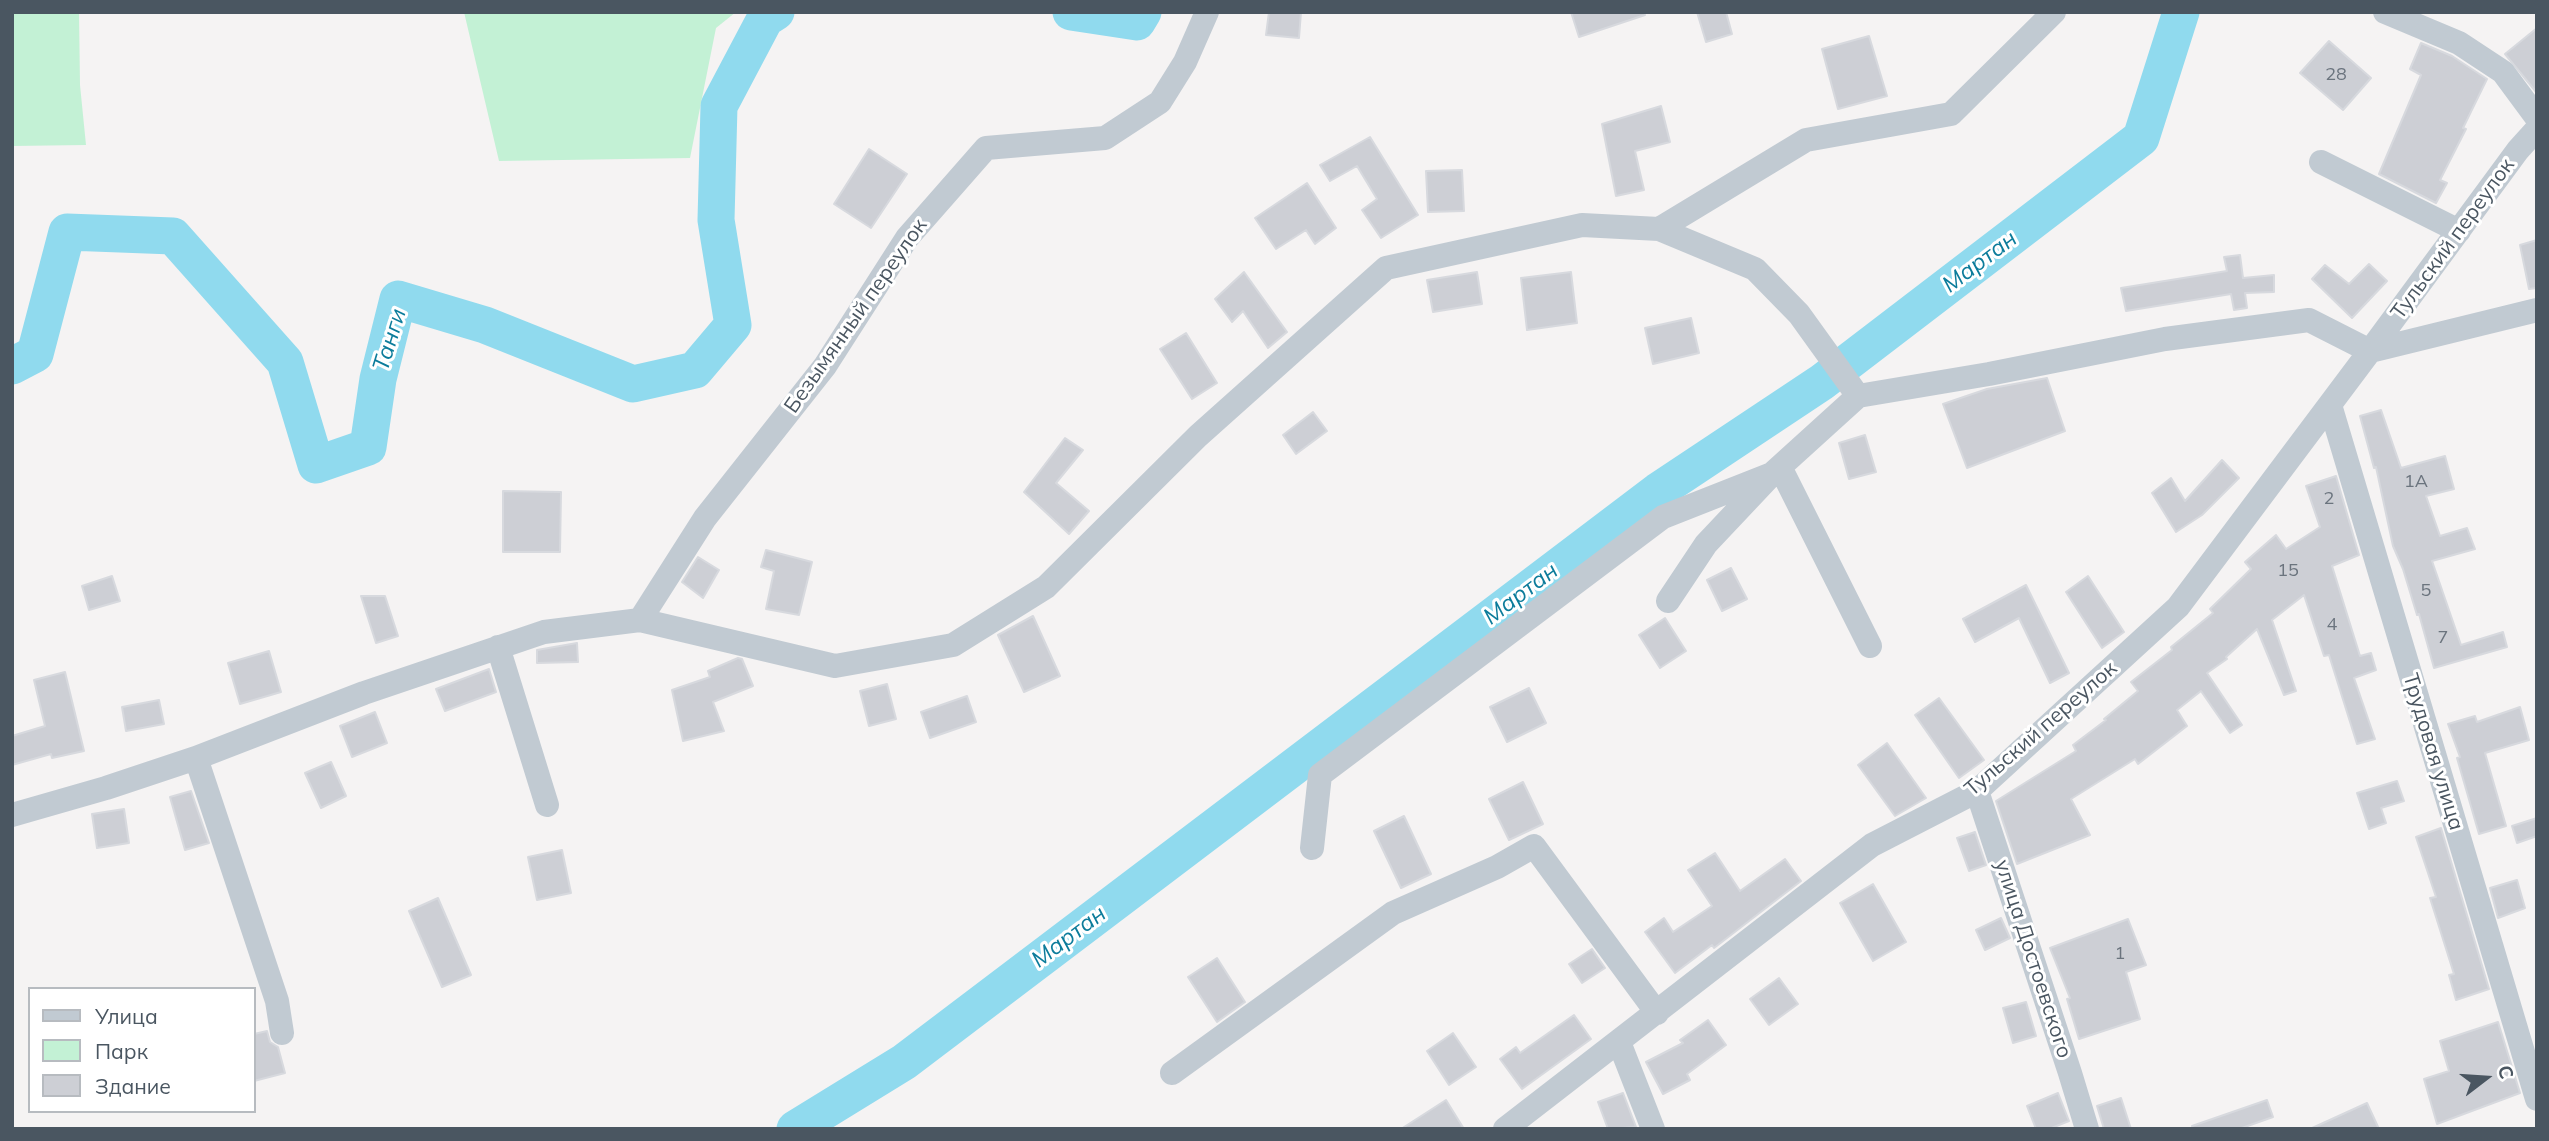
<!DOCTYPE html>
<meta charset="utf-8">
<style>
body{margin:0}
#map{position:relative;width:2549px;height:1141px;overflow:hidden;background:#f5f3f3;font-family:Mulish,sans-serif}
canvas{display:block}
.frame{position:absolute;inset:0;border:14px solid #4a5661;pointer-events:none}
.legend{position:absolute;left:28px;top:987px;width:228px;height:126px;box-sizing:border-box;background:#fff;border:2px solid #b7bbc0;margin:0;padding:9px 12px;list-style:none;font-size:21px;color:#4a5661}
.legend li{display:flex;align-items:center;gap:14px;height:35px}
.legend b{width:35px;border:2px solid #b7bbc0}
.north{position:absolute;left:2451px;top:1043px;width:70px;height:70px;-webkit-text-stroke:5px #fff;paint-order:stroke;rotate:73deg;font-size:19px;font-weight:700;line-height:28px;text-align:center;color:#4a5661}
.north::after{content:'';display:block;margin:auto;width:24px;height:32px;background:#4a5661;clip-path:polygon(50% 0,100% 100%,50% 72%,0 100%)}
</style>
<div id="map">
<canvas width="2549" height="1141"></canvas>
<div class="frame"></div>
<ul class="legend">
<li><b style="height:9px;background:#c1cad2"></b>Улица</li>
<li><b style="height:19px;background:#c3f1d5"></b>Парк</li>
<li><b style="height:19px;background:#cdcfd5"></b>Здание</li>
</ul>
<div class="north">С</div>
</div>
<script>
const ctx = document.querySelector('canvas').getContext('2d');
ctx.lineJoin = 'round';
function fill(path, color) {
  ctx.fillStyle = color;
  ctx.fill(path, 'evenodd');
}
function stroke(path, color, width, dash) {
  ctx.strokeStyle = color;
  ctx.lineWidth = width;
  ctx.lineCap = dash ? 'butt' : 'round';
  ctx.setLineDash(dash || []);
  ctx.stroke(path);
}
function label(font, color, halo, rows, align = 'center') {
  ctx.font = font + ' Mulish,sans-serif';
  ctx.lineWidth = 6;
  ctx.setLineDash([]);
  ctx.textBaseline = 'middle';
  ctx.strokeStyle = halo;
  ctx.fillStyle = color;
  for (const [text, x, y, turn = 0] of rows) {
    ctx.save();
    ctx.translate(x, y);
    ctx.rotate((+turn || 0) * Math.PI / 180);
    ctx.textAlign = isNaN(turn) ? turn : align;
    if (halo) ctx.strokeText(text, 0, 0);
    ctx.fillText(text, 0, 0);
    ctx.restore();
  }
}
fill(new Path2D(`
 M12 12H79L80 85 86 145 12 146Z
 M464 12H736L716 28 690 158 499 161Z`), '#c3f1d5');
stroke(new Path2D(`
 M1071 12 1137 22 1143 12
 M12 366 35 354 67 232 173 236 285 362 316 465 368 447 378 379 398 299 485 325 633 384 695 370 733 325 716 220 719 106 765 19 776 12
 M795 1129 904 1062 1658 491 1822 382 2141 138 2181 12`), '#90daee', 37);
const building = new Path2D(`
 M1269 12H1301L1299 38 1266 35Z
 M1571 12H1644L1645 15 1579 37Z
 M1697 12H1726L1732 34 1706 42Z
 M2537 28V93L2505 54Z
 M1869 36 1887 96 1838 109 1822 49Z
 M2329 41 2371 78 2343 110 2300 73Z
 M2421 43 2452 56 2487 79 2463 128 2466 129 2440 180 2447 183 2436 203 2379 174 2421 75 2410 69Z
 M1661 106 1670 142 1635 151 1644 190 1616 196 1602 124Z
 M1370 137 1418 215 1381 238 1362 210 1377 199 1357 166 1330 181 1320 165Z
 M869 149 907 174 871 228 834 204Z
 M1462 170 1464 211 1428 212 1426 171Z
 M1307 183 1336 228 1315 244 1306 230 1276 249 1255 218Z
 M2537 240V288L2529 289 2520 245Z
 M2240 255 2243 278 2274 275V292L2245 293 2247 308 2234 310 2231 294 2126 311 2121 288 2227 271 2224 257Z
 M2369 264 2387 281 2352 318 2312 279 2325 265 2349 284Z
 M1244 272 1287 332 1268 348 1243 311 1232 322 1215 299Z
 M1477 272 1482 304 1433 312 1427 280Z
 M1571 272 1577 323 1527 330 1521 278Z
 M1691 318 1699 353 1653 364 1645 328Z
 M1186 333 1217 383 1192 399 1160 349Z
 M2047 378 2065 431 1967 468 1943 404 1987 389Z
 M2381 410 2401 468 2445 456 2454 489 2426 496 2440 536 2467 528 2475 549 2432 561 2461 645 2503 632 2507 647 2434 668 2419 614 2417 615 2403 569 2393 546 2376 467 2374 468 2360 416Z
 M1313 412 1327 431 1296 454 1283 435Z
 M1865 435 1876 472 1849 479 1839 443Z
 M1065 438 1083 450 1056 483 1089 511 1069 534 1024 492Z
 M2222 460 2239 478 2202 515 2176 532 2152 493 2171 478 2185 501Z
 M2336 476 2359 555 2332 566 2360 656 2371 653 2376 670 2354 678 2375 739 2357 744 2329 655 2324 656 2304 595 2272 620 2296 691 2284 695 2257 629 2226 657 2227 659 2207 673 2242 725 2230 733 2201 691 2177 710 2187 726 2138 764 2135 759 2071 799 2090 835 2017 864 1996 801 2076 751 2073 745 2106 720 2104 719 2138 691 2131 682 2172 650 2171 647 2213 613 2210 609 2251 569 2245 562 2276 535 2286 549 2320 527 2306 486Z
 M503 491 561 492 560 552H503Z
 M766 550 812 562 799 615 766 609 774 571 761 567Z
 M698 557 719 570 703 598 682 582Z
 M1731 568 1747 599 1722 611 1707 580Z
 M112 576 120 601 89 610 82 586Z
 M2088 576 2124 632 2102 648 2066 592Z
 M2026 585 2069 673 2050 683 2019 618 1975 642 1963 619Z
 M361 596H385L398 636 376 643Z
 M1033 616 1060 676 1024 692 998 635Z
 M1665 618 1686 651 1660 668 1639 635Z
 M577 643 578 662 537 663V650Z
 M269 651 281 692 240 704 228 663Z
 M738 658 742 659 753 686 713 702 724 731 683 741 672 690 710 677 708 671Z
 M489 669 496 692 445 711 436 689Z
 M65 672 84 751 52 758 51 754 12 765V736L45 726 34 680Z
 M887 684 896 719 869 726 860 691Z
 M1529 688 1546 723 1507 742 1490 707Z
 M967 696 976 722 930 738 921 712Z
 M1939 698 1984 760 1959 778 1915 715Z
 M159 700 164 724 126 731 122 707Z
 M2520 707 2529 740 2485 753 2506 826 2479 834 2457 758 2460 757 2448 724 2475 716 2477 722Z
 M375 712 387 743 352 757 340 726Z
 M1887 743 1926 798 1895 816 1858 765Z
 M331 762 346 796 321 808 305 773Z
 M2397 781 2404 801 2381 808 2386 823 2369 829 2357 793Z
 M1523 782 1543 824 1509 840 1489 799Z
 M191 791 209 843 185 850 170 797Z
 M124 809 129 843 97 848 92 814Z
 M1404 816 1431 874 1401 888 1374 831Z
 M2537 818V836L2517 843 2512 826Z
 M2441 828 2489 989 2456 1000 2449 975 2454 974 2430 898 2436 897 2416 837Z
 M1975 832 1986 865 1969 871 1957 838Z
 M562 850 571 893 537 900 528 857Z
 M1715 853 1740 891 1785 859 1801 881 1714 948 1712 945 1675 973 1645 932 1664 918 1673 932 1712 906 1688 870Z
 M2517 880 2525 908 2498 918 2490 888Z
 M1873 884 1906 942 1873 961 1840 903Z
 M438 898 471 975 442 987 409 911Z
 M2001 918 2010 938 1985 950 1976 930Z
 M2128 919 2146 965 2126 972 2140 1019 2079 1039 2067 999 2070 998 2050 948Z
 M1592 949 1605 968 1582 983 1569 964Z
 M1217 958 1245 1002 1217 1022 1188 977Z
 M1779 978 1798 1004 1769 1025 1750 999Z
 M2026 1002 2036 1036 2013 1043 2003 1008Z
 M1574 1015 1591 1039 1522 1089 1500 1059 1516 1047 1520 1053Z
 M1708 1020 1726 1045 1687 1074 1690 1080 1663 1094 1646 1062 1683 1043 1680 1040Z
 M2498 1022 2520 1093 2437 1124 2424 1079 2449 1071 2440 1041Z
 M267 1031 270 1042 278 1047 285 1073 254 1081V1034Z
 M1453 1033 1476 1067 1449 1085 1427 1051Z
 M1623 1093 1636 1127 1608 1129 1598 1102Z
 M2058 1093 2069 1121 2049 1129H2036L2027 1106Z
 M2121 1098 2131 1129H2104L2097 1106Z
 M1446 1100 1464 1129H1401Z
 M2267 1100 2273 1117 2239 1129H2193L2192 1126Z
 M2367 1103 2379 1129H2310Z`);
fill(building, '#cdcfd5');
stroke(building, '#d7d9de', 2);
stroke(new Path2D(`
 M2385 12 2459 43 2503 72 2537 118
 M2321 162 2459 231
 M1659 229 1806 140 1951 114 2054 12
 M1858 396 1989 374 2165 339 2309 320 2370 351 2537 310
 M2330 405 2537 1099
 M1780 467 1870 646
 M1668 601 1706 544 1772 474 1858 396
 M640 620 705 518 825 366 907 238 986 148 1105 138 1160 102 1185 62 1207 12
 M498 647 547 805
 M196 758 277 1001 282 1033
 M1977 791 2070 1073 2087 1129
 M12 815 106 788 196 758 364 693 544 632 640 620 835 666 953 645 1046 587 1198 436 1386 268 1582 225 1659 229 1755 269 1799 314 1858 396
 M1312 848 1320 775 1663 517 1772 474
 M1619 1042 1653 1129
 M1172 1073 1393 913 1497 867 1534 846 1657 1013
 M1505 1129 1872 845 1977 791 2178 607 2370 351 2518 150 2537 129`), '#c1cad2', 24);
label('18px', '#6b747e', null, [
 ["28",2336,75],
 ["1А",2416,482],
 ["2",2329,499],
 ["15",2288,571],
 ["5",2426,591],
 ["4",2332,625],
 ["7",2443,638],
 ["1",2120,954]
]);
label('21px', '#4a5661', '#fff', [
 ["Тульский переулок",2453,239,-54],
 ["Безымянный переулок",856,316,-55],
 ["Тульский переулок",2041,729,-41],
 ["Трудовая улица",2433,752,73],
 ["улица Достоевского",2033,959,72]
]);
label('italic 23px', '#0c7c9b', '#fff', [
 ["Мартан",1980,262,-37],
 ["Танги",390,340,-73],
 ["Мартан",1521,594,-37],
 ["Мартан",1069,937,-37]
]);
</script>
